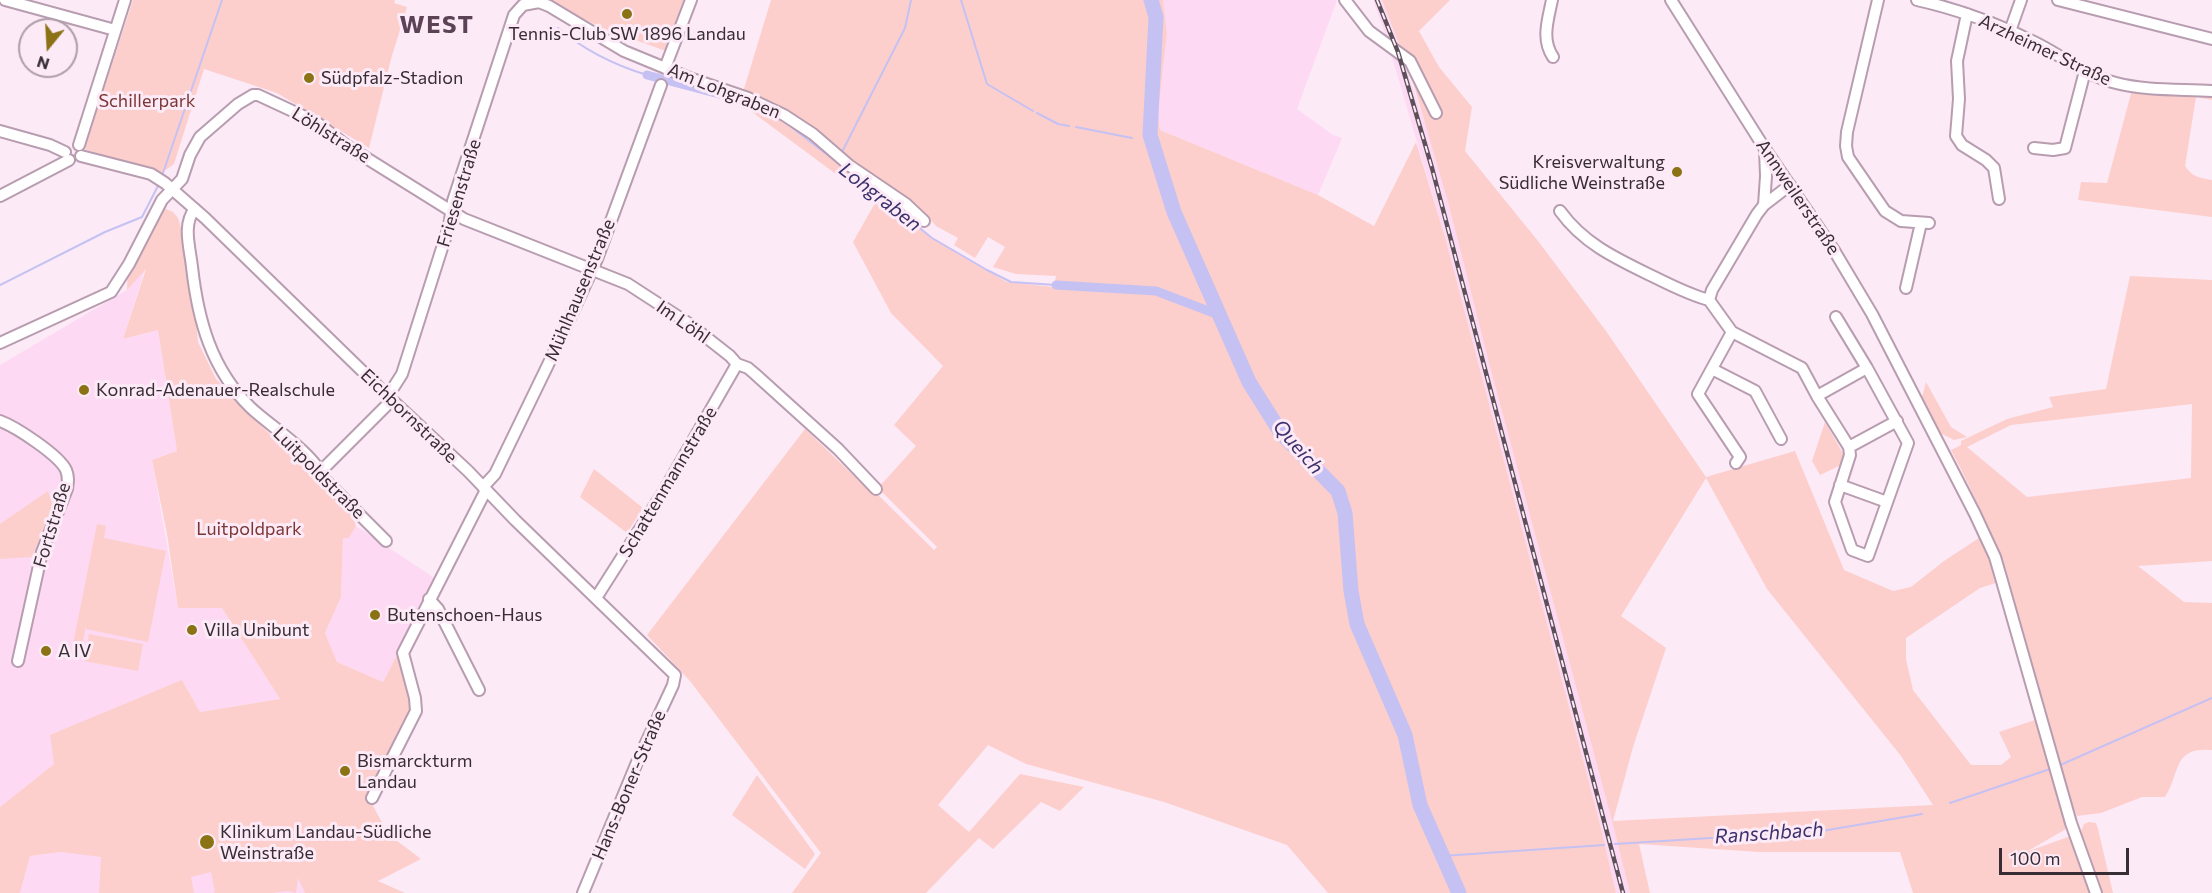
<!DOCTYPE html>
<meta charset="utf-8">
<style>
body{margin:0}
#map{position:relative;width:2212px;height:893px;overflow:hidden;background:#fceaf7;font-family:Commissioner,sans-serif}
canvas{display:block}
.north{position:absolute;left:18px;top:18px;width:60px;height:60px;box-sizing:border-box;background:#fceaf7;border:2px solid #ae9ea9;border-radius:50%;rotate:198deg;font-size:16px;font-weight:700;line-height:24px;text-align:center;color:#382d35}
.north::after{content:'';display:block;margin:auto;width:21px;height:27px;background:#8a7215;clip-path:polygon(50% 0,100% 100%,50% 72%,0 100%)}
.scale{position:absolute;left:1999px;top:848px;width:130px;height:27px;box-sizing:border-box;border:3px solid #382d35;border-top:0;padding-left:8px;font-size:18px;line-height:21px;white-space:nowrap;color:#382d35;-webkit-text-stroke:4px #fceaf7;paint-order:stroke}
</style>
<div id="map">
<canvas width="2212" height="893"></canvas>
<div class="north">N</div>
<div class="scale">100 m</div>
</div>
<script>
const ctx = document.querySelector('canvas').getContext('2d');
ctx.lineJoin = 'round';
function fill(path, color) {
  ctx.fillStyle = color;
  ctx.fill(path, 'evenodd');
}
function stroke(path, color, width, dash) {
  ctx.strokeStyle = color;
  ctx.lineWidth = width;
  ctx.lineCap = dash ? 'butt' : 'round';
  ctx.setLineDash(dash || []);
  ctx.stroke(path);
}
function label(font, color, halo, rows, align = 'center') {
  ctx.font = font + ' Commissioner,sans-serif';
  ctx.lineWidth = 6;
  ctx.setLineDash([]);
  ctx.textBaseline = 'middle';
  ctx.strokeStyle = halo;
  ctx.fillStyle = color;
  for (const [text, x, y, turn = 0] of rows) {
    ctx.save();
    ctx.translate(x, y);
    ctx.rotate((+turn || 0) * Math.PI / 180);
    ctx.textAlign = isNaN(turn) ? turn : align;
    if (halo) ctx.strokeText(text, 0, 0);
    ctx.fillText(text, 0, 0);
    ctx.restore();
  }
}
fill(new Path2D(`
 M1163 0H1337L1297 109 1333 135 1342 138 1318 195 1160 130 1158 113 1167 33Z
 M1373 0H1382L1401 49 1388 41Z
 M1392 57 1404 62 1430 138 1448 202 1489 363 1612 821 1630 893H1616L1601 828 1445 237Z
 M146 266 123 339 158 330 177 451 152 460 178 608H222L280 699 200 712 182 680 54 764 0 807V365L127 290Z
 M356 526 436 579 383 682 337 662 325 633 341 597 343 538H349Z
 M61 852 298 877 305 893H20L30 856Z`), '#fdd9f3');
fill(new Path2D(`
 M133 0H395L394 3 407 7 391 59 369 148 277 93 204 69 174 164 160 174 84 149Z
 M546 0H684L666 51 604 29Z
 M771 0H1163L1167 33 1158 113 1160 130 1318 195 1374 226 1416 142 1445 237 1601 828 1616 893H1328L1287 845 1164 802 1026 764 988 745 938 805 969 832 1020 774 1084 787 1060 811 1041 802 993 849 979 838 926 893H792L821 853 690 681 647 635 805 429 873 494 875 492 934 550 937 547 878 488 916 446 894 425 943 366 891 313 853 242 875 203 740 103 741 99 768 112 800 135 877 193 926 234 958 254 1007 282 1054 287 1056 276 1016 274 993 267 1005 247 988 237 975 258 954 245 958 238 936 226 927 216 841 157 835 144 813 128 743 92Z
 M1382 0H1450L1419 31 1439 67 1472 107 1465 151 1538 241 1606 331 1706 477 1795 451 1844 570 1893 591 1911 587 1944 561 1982 536 1999 582 1980 588 1906 638V659L1913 690 1971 765H2001L2011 757 1999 732 2041 718 2066 829 2026 852 2071 836 2091 893H1913L1900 852H1759L1639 844 1650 893H1630L1612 821 1489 363 1448 202 1406 58 1401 49ZM1706 478 1767 589 1901 756 1933 805 1613 821 1633 747 1666 648 1621 616Z
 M2133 86 2212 91V100L2196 97 2185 166C2192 177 2200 178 2212 180V217L2078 200 2081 182 2107 183Z
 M157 205 173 212 178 218 189 254 198 342 216 379 248 413 352 514 356 526 349 538H343L341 597 325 633 337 662 383 682 398 653 415 703 369 798 388 834 421 859 378 881 405 893H305L298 878 296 893 288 891 272 893H213L215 892 211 872 191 877 194 893H99L101 857 61 852 30 856 20 893H0V807L54 764 50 735 182 680 200 712 280 699 222 608H178L167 534 152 460 177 451 158 330 123 339 146 269 127 290 128 260Z
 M2130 276 2212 280V561L2138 566 2184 602 2212 603V750C2172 747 2181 772 2165 797H2142L2101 813 2077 816 2048 744 2052 742C2024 639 2002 545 1951 450L1961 445V441L2007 419 2053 407 2049 397 2106 389ZM2192 404 2191 478 2027 497 1967 447 2011 425Z
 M1926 382 1951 427 1967 437 1954 440 1940 433 1922 397Z
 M1825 422 1844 455 1841 465 1820 475 1812 461Z
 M594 469 643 508 627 533 580 497Z
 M48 491 53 506 32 557 0 559V524Z
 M97 524 106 526 104 538 166 551 148 642 86 629V626L82 646 73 644Z
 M89 634 143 644 138 671 84 661Z
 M757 775 815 854 805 869 732 815Z
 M2089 822 2096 823 2098 829 2113 893H2101L2080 834 2084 824Z`), '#fdcfcc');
stroke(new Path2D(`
 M961 0 987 84 1033 111
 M558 28C584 50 614 65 647 75
 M1037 113 1058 124 1069 126
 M778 117 838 163
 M1076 127 1132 138
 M842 152 905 28 911 0
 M162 176 222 0
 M857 177 932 238 987 270 1011 282 1056 285
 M0 285 105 232 142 217 159 184
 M2058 766 2212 698
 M1950 803 2053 768
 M1615 844 1822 831 1922 814
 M1442 856 1604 845`), '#c5c1f3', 2);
stroke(new Path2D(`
 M647 75 738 99
 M1056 285 1156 291 1219 315`), '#c5c1f3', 9);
stroke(new Path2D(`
 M1151 0 1156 17 1150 135 1174 212 1249 382 1281 433 1338 491 1345 513 1351 591 1357 624 1405 735 1420 805 1459 893`), '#c5c1f3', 15);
const minor = new Path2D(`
 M5 0 115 30
 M1345 0 1369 31 1410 61 1436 113
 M1552 0C1548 20 1541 39 1553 57
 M1671 0 1765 149 1835 252 1872 314 1975 514 1995 557 2002 581 2071 823 2096 893
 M1878 0 1847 132 1846 146 1848 157 1885 211 1901 221 1929 223
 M1917 0C1957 9 1996 23 2034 42 2061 55 2086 76 2116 83 2146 91 2181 89 2212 91
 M2058 0 2212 39
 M1967 14 1957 61 1959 99 1956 136 1962 145 1986 160 1994 168 1999 199
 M2010 31 2021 0
 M665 68 691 0
 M0 131 50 145 65 152
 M79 145 125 0
 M2034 148 2053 150 2065 148 2085 71
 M81 156 151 174 165 183 205 218 392 400 468 471 515 520 675 675 673 685 638 760 583 893
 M0 196 69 160
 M1764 205 1766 176 1765 149
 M195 209C182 224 190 248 192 267 198 320 211 369 251 408 269 425 317 456 323 478L386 541
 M1560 211C1583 243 1615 258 1650 275 1669 284 1687 294 1709 300L1712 290 1757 214 1764 205 1790 185
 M1906 288 1921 223
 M1709 300 1732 332 1802 368 1817 396 1867 368
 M1732 332 1698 394 1740 457 1736 463
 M0 343 111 292 129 264 162 200 182 179 190 155 200 137 238 104 253 95H258L316 122 347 146 464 219 628 284 688 323 730 356 737 364 748 368 755 374 838 449 876 489
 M1712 369 1755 391 1781 439
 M388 396 402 374 449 226 453 201 514 15 523 5 539 2 549 6 624 51 692 79 748 98 784 115 813 134 850 166 906 204 924 221
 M1817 396 1849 447 1850 455 1835 502 1852 550 1868 556 1908 443 1867 368 1836 317
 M0 421C16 427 59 455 66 470 69 477 68 482 67 489L42 552 18 661
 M1849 447 1897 421
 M321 471 392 400
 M1840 485 1887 502
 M483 487 495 474 559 342 597 259 661 85
 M596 598 664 491 737 364
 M429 599 438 609 479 690
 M372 798 416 711 415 698 403 653 486 490`);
stroke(minor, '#b89db0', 14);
stroke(minor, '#fff', 10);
const rail = new Path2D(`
 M1377 0 1398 52 1432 168 1623 893`);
stroke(rail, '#5c5059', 4.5);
stroke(rail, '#fceaf7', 2, [7]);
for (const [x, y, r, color] of [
 [627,14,6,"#8a7215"],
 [309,78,6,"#8a7215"],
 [1677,172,6,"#8a7215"],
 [84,390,6,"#8a7215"],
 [375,615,6,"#8a7215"],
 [192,630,6,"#8a7215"],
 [46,651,6,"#8a7215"],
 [345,771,6,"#8a7215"],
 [207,842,8,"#8a7215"]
]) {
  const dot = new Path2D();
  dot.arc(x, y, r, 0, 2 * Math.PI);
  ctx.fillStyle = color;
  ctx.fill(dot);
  stroke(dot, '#fceaf7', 2);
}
label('18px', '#382d35', '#fceaf7', [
 ["Tennis-Club SW 1896 Landau",627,34,"center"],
 ["Südpfalz-Stadion",321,78],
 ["Kreisverwaltung",1665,162,"right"],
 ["Südliche Weinstraße",1665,183,"right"],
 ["Konrad-Adenauer-Realschule",96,390],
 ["Butenschoen-Haus",387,615],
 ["Villa Unibunt",204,630],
 ["A IV",58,651],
 ["Bismarckturm",357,761],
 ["Landau",357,782],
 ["Klinikum Landau-Südliche",220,832],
 ["Weinstraße",220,853]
], 'left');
label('18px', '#382d35', '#fceaf7', [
 ["Arzheimer Straße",2045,50,25],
 ["Am Lohgraben",724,91,22],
 ["Löhlstraße",331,135,32],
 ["Friesenstraße",459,193,-73],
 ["Annweilerstraße",1798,197,56],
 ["Mühlhausenstraße",580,290,-67],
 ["Im Löhl",683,322,35],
 ["Eichbornstraße",409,416,44],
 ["Luitpoldstraße",319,473,45],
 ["Schattenmannstraße",668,482,-59],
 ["Fortstraße",52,525,-73],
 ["Hans-Boner-Straße",629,785,-67]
]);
label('18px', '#7b3534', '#fceaf7', [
 ["Schillerpark",147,101],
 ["Luitpoldpark",249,529]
]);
label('italic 20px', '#3b316c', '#fceaf7', [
 ["Lohgraben",880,197,38],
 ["Queich",1298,447,49],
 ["Ranschbach",1769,833,-4]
]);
ctx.letterSpacing = '1.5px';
label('bold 24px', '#5b4355', '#fceaf7', [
 ["WEST",437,25]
]);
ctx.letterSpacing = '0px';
</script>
